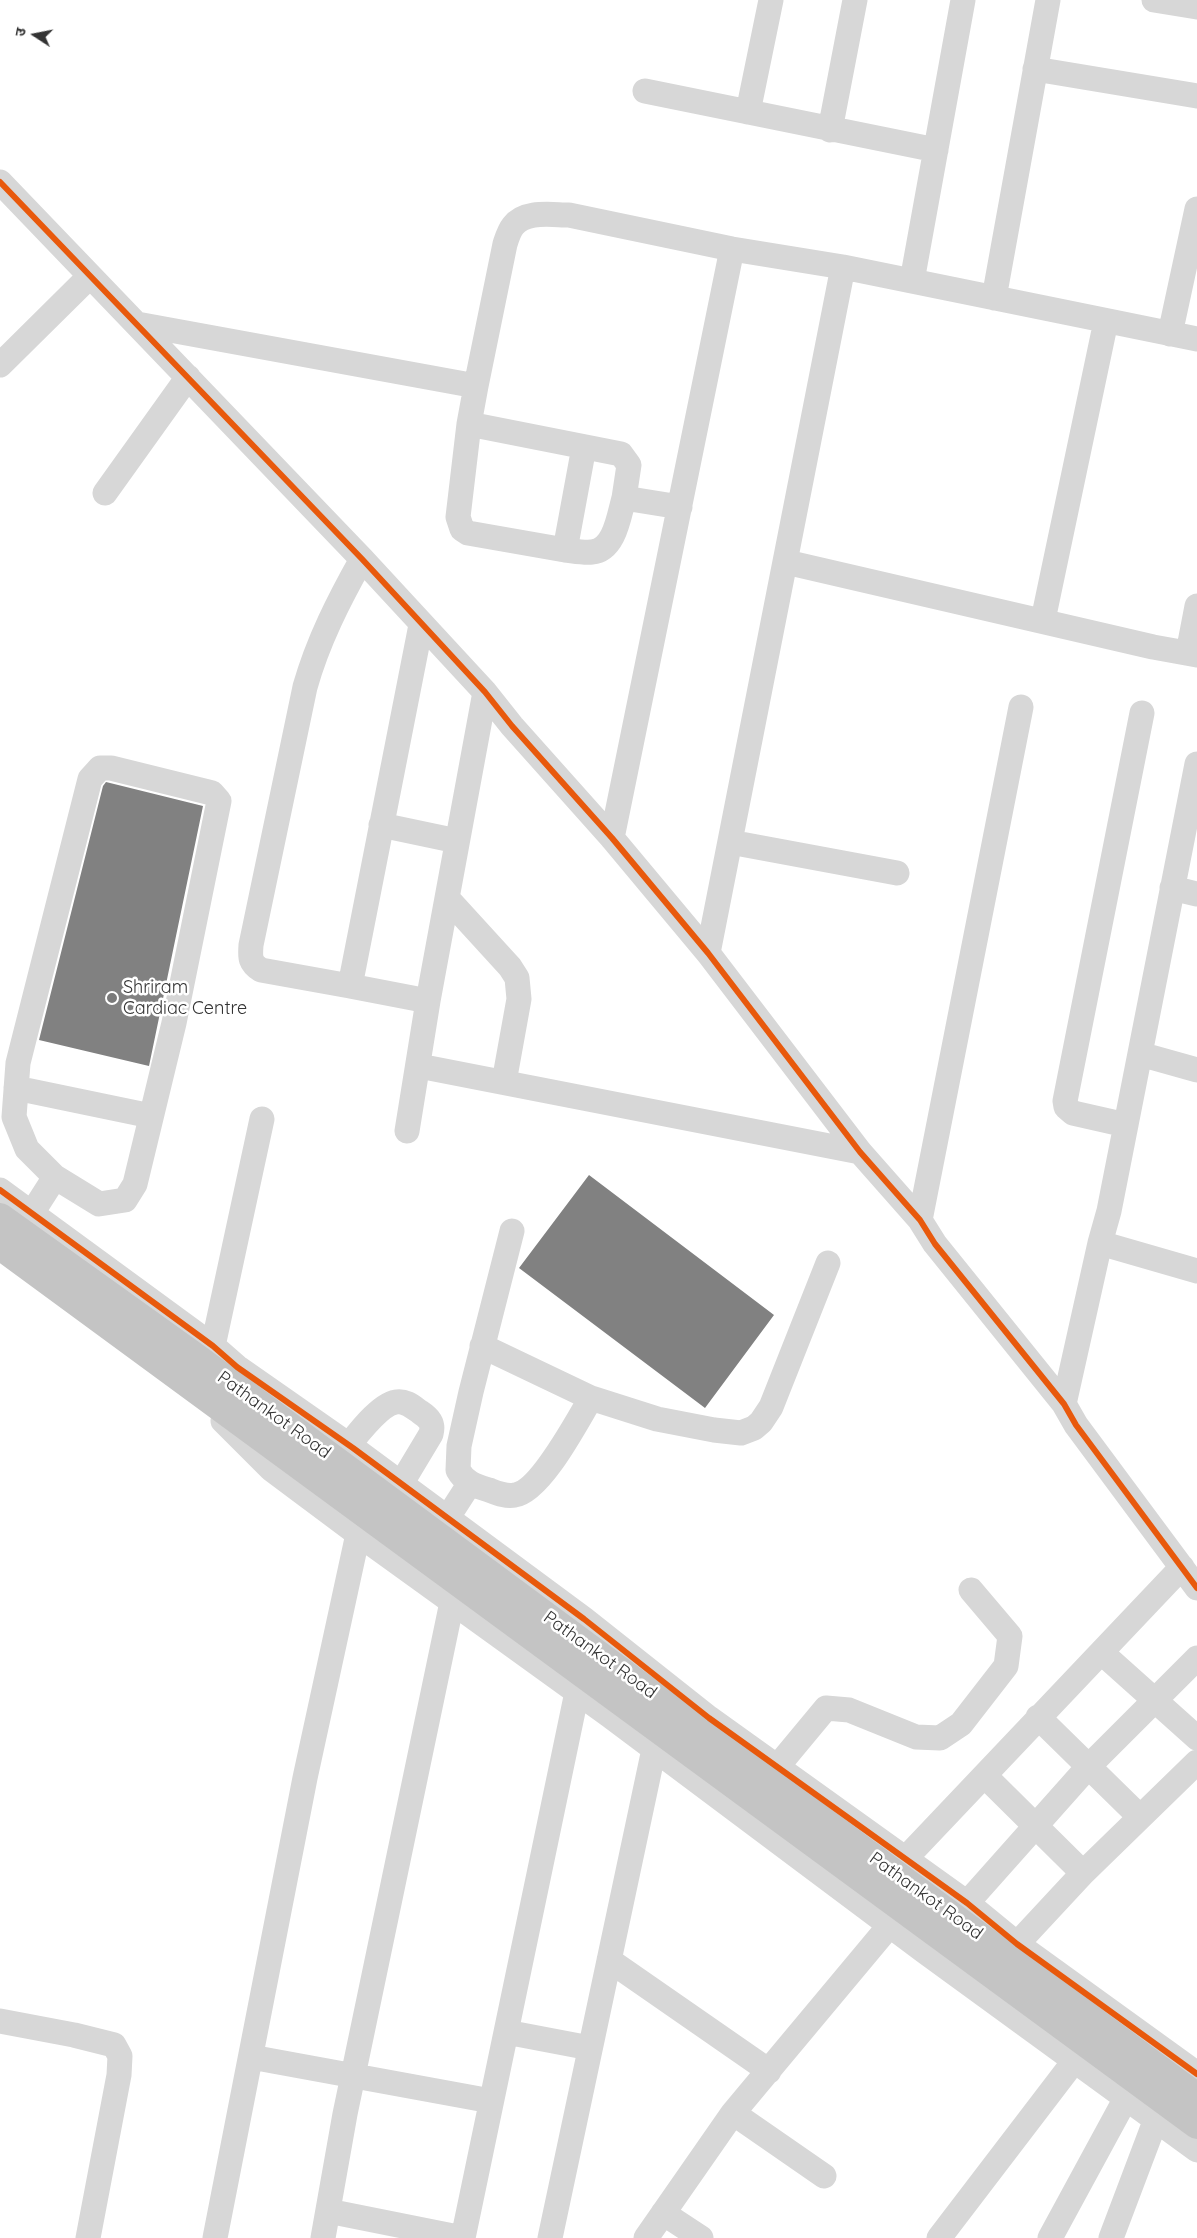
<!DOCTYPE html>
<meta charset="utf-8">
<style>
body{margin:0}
#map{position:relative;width:1197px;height:2238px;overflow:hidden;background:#fff;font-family:Quicksand,"Noto Sans Devanagari",sans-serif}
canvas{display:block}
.north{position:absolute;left:10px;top:10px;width:50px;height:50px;-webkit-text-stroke:4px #fff;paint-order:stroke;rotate:281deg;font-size:14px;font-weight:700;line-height:20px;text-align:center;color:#333}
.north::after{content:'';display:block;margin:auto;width:18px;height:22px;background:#333;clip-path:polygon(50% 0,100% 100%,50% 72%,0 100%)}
</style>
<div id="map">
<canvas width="1197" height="2238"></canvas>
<div class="north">उ</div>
</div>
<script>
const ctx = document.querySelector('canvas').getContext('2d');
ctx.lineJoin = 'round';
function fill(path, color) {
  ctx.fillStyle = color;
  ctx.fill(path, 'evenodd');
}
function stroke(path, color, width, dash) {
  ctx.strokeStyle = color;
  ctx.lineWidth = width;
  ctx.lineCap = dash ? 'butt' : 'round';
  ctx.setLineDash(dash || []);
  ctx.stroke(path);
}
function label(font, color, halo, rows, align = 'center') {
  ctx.font = font + ' Quicksand,sans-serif';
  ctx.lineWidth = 5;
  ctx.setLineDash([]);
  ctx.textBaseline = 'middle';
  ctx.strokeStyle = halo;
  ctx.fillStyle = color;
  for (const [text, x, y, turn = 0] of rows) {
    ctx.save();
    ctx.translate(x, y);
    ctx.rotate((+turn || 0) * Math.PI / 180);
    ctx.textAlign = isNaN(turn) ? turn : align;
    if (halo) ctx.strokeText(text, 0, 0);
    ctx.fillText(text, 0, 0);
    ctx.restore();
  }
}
fill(new Path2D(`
 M106 782 203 806 149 1066 39 1040 103 786Z
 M589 1175 774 1315 705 1408 519 1268Z`), '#818181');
stroke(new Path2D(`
 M1154 0 1197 7
 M1035 69 1197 96
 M645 91 936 150
 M748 112 771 0
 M830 130 855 0
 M0 182 362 559 485 692 512 726 612 838 708 953 860 1152 920 1220 935 1244 1064 1404 1076 1425 1197 1588
 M912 281 963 0
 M994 298 1048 0
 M137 324 476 386 505 244C507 238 509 231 513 226 525 210 552 215 569 215L732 249 843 267 1197 339
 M1170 334 1197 209
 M0 365 90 276
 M476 386 469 424 458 517 462 529 468 533 565 550 584 447
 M469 424 621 454 629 465 624 498
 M105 493 188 377
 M565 550C574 551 584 553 592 552 615 550 619 515 624 498L680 507
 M786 562 1153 647 1197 655
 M1043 620 1106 321
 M421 625 350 986 428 1001
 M1188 653 1197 606
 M381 825 457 841
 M612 838 732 249
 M730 842 897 873
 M1172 888 1197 894
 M447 898 510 967 517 978 519 999 504 1082
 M708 953 843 267
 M350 986 261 970C250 963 250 958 251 945L305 687C318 641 339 600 362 559
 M1140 1054 1197 1070
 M419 1066 860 1152
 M16 1088 151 1116
 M1126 1125 1073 1113 1066 1107 1065 1101 1142 713
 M407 1131 428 1001 485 692
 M0 1190 213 1346 237 1367 353 1448 584 1619 709 1718 967 1903 1017 1944 1197 2074
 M32 1213 55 1177 27 1149 14 1117 18 1063 90 779 100 768H111L212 793 219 801 174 1023 135 1184 125 1200 99 1204 55 1177
 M920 1220 1021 707
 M512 1231 471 1392 459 1446 458 1470C465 1483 476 1486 489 1490 497 1493 506 1497 515 1495 541 1491 577 1421 591 1398
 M1100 1243 1197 1271
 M213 1346 262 1119
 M482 1346 591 1398 657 1419 714 1430 741 1433 754 1428 761 1422 771 1407 828 1263
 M1064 1404 1100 1243 1109 1211 1197 764
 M223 1421 271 1469 358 1534 609 1715 924 1951 1197 2150
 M338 1459C350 1444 377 1405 396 1402 405 1400 413 1407 420 1412 429 1418 434 1423 431 1434L401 1484
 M439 1531 470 1483
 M1102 1653 1197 1738
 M1038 1717 1140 1817
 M777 1767 826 1708 849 1710 916 1737 940 1738 961 1724 1006 1666 1010 1636 971 1590
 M985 1776 1083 1873
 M905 1859 1182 1567
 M967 1903 1088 1767 1197 1658
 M1017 1944 1083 1873 1197 1762
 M609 1960 769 2071
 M0 2021 74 2035 114 2045 120 2056 119 2075 88 2238
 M506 2032 590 2048
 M251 2057 491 2101
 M733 2113 824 2176
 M328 2211 463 2238
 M663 2213 701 2238
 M215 2238 305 1778 358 1534
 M323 2238 345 2114 452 1602
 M463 2238 577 1692
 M550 2238 654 1749
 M646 2238 733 2113 890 1925
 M939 2238 1075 2060
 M1050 2238 1126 2098
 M1111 2238 1156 2119`), '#d7d7d7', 25);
stroke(new Path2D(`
 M0 1217 197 1358 1197 2097
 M0 1246 1197 2125`), '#c4c4c4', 28);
stroke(new Path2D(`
 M0 182 362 559 485 692 512 726 612 838 708 953 860 1152 920 1220 935 1244 1064 1404 1076 1425 1197 1588
 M0 1190 213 1346 237 1367 353 1448 584 1619 709 1718 967 1903 1017 1944 1197 2074`), '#e8590c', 6);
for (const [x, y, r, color] of [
 [112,998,6,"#7a7a7a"]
]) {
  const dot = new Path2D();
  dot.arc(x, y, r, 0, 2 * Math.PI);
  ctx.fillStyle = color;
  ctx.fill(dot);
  stroke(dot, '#fff', 2);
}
label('18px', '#333', '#fff', [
 ["Shriram",123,988],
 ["Cardiac Centre",123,1009]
], 'left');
label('18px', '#333', '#fff', [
 ["Pathankot Road",274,1415,36],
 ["Pathankot Road",600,1655,36],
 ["Pathankot Road",926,1896,36]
]);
</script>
